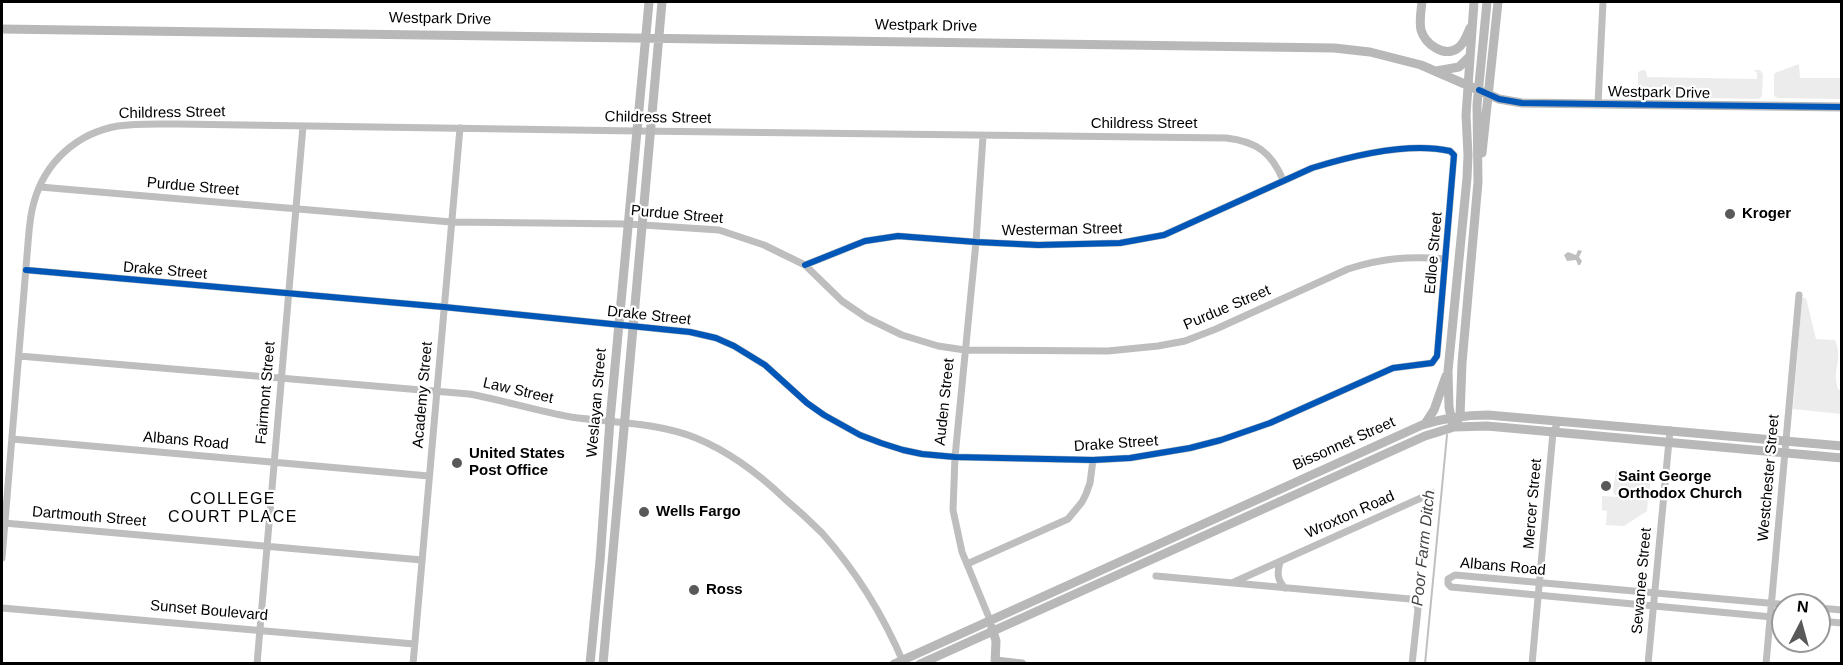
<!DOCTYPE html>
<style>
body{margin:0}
#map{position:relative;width:1843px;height:665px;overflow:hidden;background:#fff;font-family:Helvetica,sans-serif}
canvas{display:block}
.frame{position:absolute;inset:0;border:3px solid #000;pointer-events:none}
.north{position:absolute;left:1771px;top:593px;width:60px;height:60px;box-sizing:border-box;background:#fff;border:2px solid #999;border-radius:50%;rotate:6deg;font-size:16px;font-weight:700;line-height:24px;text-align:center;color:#000}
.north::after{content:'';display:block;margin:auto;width:21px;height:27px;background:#595959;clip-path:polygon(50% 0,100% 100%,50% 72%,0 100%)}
</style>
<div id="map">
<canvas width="1843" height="665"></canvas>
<div class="frame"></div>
<div class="north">N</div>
</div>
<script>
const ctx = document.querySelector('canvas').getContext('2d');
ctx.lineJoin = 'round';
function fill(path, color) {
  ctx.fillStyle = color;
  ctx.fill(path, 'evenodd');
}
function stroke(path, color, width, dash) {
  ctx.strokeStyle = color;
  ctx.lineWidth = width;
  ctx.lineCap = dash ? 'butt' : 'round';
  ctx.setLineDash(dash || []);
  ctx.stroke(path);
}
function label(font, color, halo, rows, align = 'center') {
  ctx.font = font + ' Helvetica,sans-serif';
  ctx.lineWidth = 4.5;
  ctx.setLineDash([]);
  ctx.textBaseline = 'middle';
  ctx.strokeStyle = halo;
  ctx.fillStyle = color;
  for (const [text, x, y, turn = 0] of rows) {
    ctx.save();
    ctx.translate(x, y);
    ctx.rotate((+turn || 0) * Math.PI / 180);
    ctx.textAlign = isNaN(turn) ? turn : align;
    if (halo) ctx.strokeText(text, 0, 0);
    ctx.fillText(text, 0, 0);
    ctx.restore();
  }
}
fill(new Path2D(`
 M1799 64 1800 78H1841V99L1778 98 1774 96V75L1775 73Z
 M1643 70 1646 71 1647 77 1757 79V73L1754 70H1760L1763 74 1762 96 1759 99 1642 97 1638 93V72Z
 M1802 298H1806L1816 339 1835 340C1843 360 1833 366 1837 385 1839 395 1839 385 1841 394 1843 400 1841 408 1841 414L1793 409Z
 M1616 470 1651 473 1649 498 1615 495 1613 492Z
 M1602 496 1648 499 1647 511 1624 526 1606 525 1607 511 1602 510Z`), '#ececec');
fill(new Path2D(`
 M1578 250 1582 251 1579 257 1582 261 1580 265H1578L1576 260 1567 261 1564 255 1568 252 1576 255Z`), '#bfbfbf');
stroke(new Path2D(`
 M1425 664 1447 435`), '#bfbfbf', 2);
stroke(new Path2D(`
 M1598 104 1603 2
 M983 136 976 242 955 457 953 510 962 552 990 620
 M40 187 451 222 628 224 719 230 764 245 805 265 842 301 867 318 902 335 938 346 965 350 1108 351 1158 346 1185 341 1216 329 1348 269C1383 258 1408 256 1445 259
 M26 270 444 307 690 332 716 338 734 346 765 365 807 403 824 415 860 435 881 443 903 450 922 454 955 457 1093 460 1130 458 1190 448 1221 440 1270 423 1393 368 1432 363 1437 356 1454 155 1450 151C1410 142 1351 156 1312 168L1164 235 1120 243 1038 245 976 242 898 236 865 241 805 265
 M19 356 469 394C503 400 536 411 571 417 613 423 655 422 696 438 730 452 759 474 785 499 798 510 810 521 822 533 856 571 884 617 904 664
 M12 439 429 476
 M4 523 422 560
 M2 558 28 243C29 230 30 215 34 202 45 162 77 133 118 126 137 123 158 124 178 124L637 131 1226 138C1256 141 1272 153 1283 180
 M1280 562C1277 573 1277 580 1285 588
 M967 564 1068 519 1082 502 1086 494 1090 483 1093 460
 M1156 576 1410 599 1416 603 1418 609 1412 664
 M1234 582 1432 493
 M2 608 414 644
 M1819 608 1842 610
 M1783 618 1451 587 1448 584V579L1455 575 1790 605
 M1819 621 1842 623
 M257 664 303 126
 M413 664 460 128
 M1532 664 1553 432 1559 421
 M1648 664 1670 430
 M1766 664 1799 295`), '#bebebe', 7);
stroke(new Path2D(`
 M1422 2C1421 11 1419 21 1421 30 1425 44 1444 58 1458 48 1464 44 1467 35 1470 28
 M2 29 1334 48 1370 52 1421 65 1499 99 1522 103 1842 107
 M1436 71 1459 67 1470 56
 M1482 153 1498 2
 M1458 420 1460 416 1462 363 1478 182 1477 105 1487 2
 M1452 422 1449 407 1448 371 1467 178 1468 155 1466 115 1474 2
 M1425 424 1434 410 1446 376
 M992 628 996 641 995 664
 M996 661 1022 664
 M590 664 600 561 610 420 649 2
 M603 664 662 2
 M894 664 1422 425C1444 418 1464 415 1488 415L1842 446
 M920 664 1425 436 1454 427 1487 426 1842 458`), '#b8b8b8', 9);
stroke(new Path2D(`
 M1479 90 1499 99 1522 103 1842 107
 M26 270 444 307 690 332 716 338 734 346 765 365 807 403 824 415 860 435 881 443 903 450 922 454 955 457 1093 460 1130 458 1190 448 1221 440 1270 423 1393 368 1432 363 1437 356 1454 155 1450 151C1410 142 1351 156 1312 168L1164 235 1120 243 1038 245 976 242 898 236 865 241 805 265`), '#0057b8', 6);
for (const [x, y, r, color] of [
 [1730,214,6,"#595959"],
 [457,463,6,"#595959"],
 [1606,486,6,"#595959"],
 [644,512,6,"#595959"],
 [694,590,6,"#595959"]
]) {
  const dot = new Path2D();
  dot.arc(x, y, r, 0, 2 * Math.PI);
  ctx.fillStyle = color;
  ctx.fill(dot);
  stroke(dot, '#fff', 2);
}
label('15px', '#000', '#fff', [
 ["Westpark Drive",440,19,1],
 ["Westpark Drive",926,26,1],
 ["Westpark Drive",1659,93,1],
 ["Childress Street",172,113,-1],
 ["Childress Street",658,118,1],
 ["Childress Street",1144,124],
 ["Purdue Street",193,187,5],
 ["Purdue Street",677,215,5],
 ["Westerman Street",1062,230,-1],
 ["Edloe Street",1434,253,-85],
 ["Drake Street",165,271,5],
 ["Purdue Street",1227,308,-23],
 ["Drake Street",649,316,6],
 ["Law Street",518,391,13],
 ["Fairmont Street",266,393,-85],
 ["Academy Street",423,395,-85],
 ["Auden Street",945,402,-84],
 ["Weslayan Street",597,403,-85],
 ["Albans Road",186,441,5],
 ["Drake Street",1116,444,-4],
 ["Bissonnet Street",1344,444,-24],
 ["Westchester Street",1769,478,-85],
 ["Mercer Street",1533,504,-85],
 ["Wroxton Road",1350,515,-24],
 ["Dartmouth Street",89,517,5],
 ["Albans Road",1503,567,5],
 ["Sewanee Street",1642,581,-85],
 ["Sunset Boulevard",209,611,5]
]);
label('bold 15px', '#000', '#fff', [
 ["Kroger",1742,214],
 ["United States",469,454],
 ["Post Office",469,471],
 ["Saint George",1618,477],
 ["Orthodox Church",1618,494],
 ["Wells Fargo",656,512],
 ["Ross",706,590]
], 'left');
ctx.letterSpacing = '1.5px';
label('16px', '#000', '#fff', [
 ["COLLEGE",233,500],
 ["COURT PLACE",233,518]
]);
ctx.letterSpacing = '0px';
label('italic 16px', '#444', '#fff', [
 ["Poor Farm Ditch",1424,548,-84]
]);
</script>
